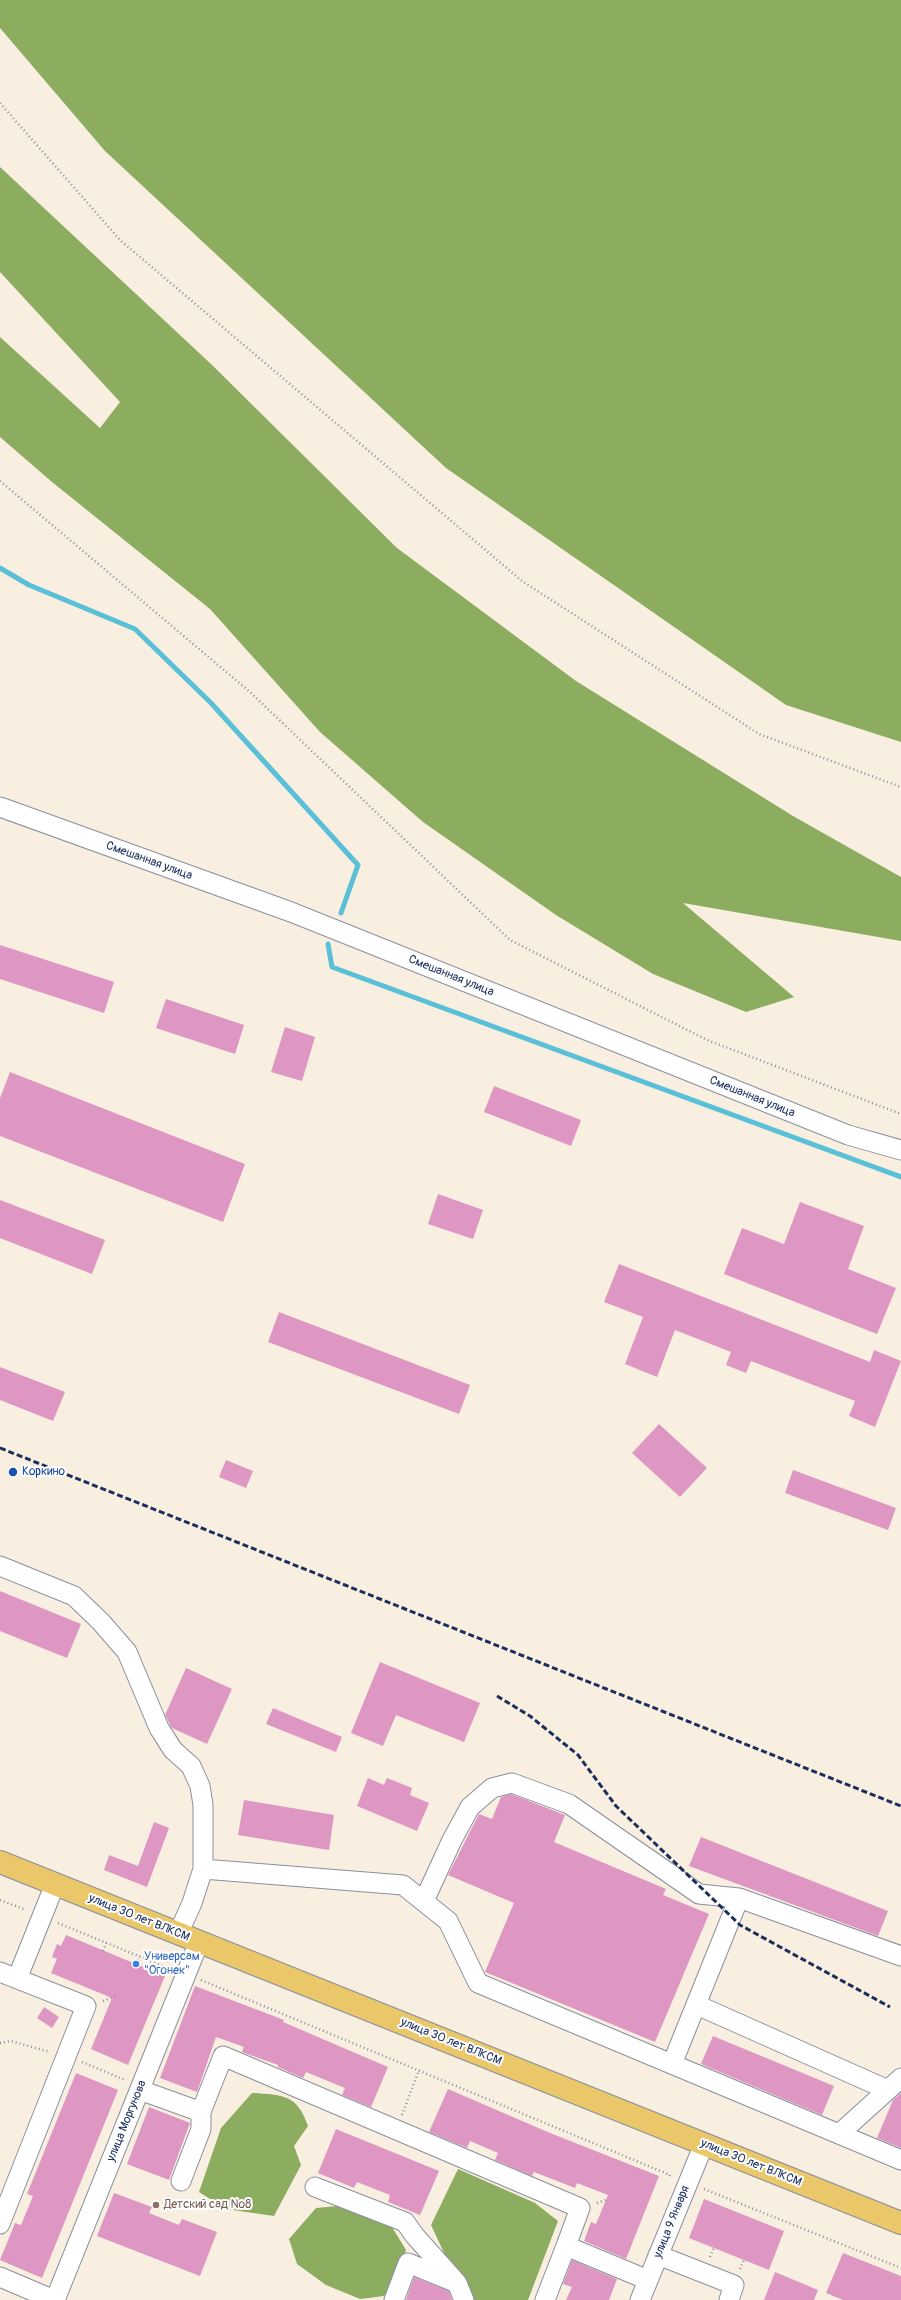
<!DOCTYPE html>
<meta charset="utf-8">
<style>
body{margin:0}
canvas{display:block;background:#f8efe0}
</style>
<canvas width="901" height="2300"></canvas>
<script>
const ctx = document.querySelector('canvas').getContext('2d');
ctx.lineJoin = 'round';
function fill(path, color) {
  ctx.fillStyle = color;
  ctx.fill(path, 'evenodd');
}
function stroke(path, color, width, dash) {
  ctx.strokeStyle = color;
  ctx.lineWidth = width;
  ctx.lineCap = dash ? 'butt' : 'round';
  ctx.setLineDash(dash || []);
  ctx.stroke(path);
}
function label(font, color, halo, rows, align = 'center') {
  ctx.font = font + ' Pangolin,sans-serif';
  ctx.lineWidth = 4;
  ctx.setLineDash([]);
  ctx.textBaseline = 'middle';
  ctx.strokeStyle = halo;
  ctx.fillStyle = color;
  for (const [text, x, y, turn = 0] of rows) {
    ctx.save();
    ctx.translate(x, y);
    ctx.rotate((+turn || 0) * Math.PI / 180);
    ctx.textAlign = isNaN(turn) ? turn : align;
    if (halo) ctx.strokeText(text, 0, 0);
    ctx.fillText(text, 0, 0);
    ctx.restore();
  }
}
fill(new Path2D(`
 M0 0H901V742L786 705 446 468 105 151 0 28Z
 M0 167 211 364 397 548 576 681 793 816 901 877V941L683 903 794 997 746 1012 653 974 556 915 423 822 320 732 210 609 52 482 0 437V337L100 428 120 402 0 272Z
 M252 2093C283 2095 297 2094 308 2126L294 2146 301 2165 274 2216 226 2209 199 2192 221 2128Z
 M458 2169 535 2203 558 2221 528 2300H466L431 2225Z
 M348 2205 392 2227 406 2250 397 2276 384 2296 360 2299 326 2285 297 2264 289 2239 316 2208Z`), '#8cac60');
stroke(new Path2D(`
 M0 568 29 585 135 629 211 703 358 865 341 913
 M328 944 332 967 901 1177`), '#5ac0d7', 5);
fill(new Path2D(`
 M0 945 114 982 104 1013 0 979Z
 M166 999 244 1025 235 1054 156 1028Z
 M285 1027 315 1037 302 1081 271 1072Z
 M10 1072 245 1164 223 1222 0 1136V1098Z
 M494 1086 581 1120 571 1146 484 1112Z
 M438 1194 483 1210 473 1239 428 1224Z
 M0 1200 105 1240 92 1274 0 1238Z
 M800 1202 864 1226 848 1269 896 1288 877 1334 724 1274 742 1228 784 1244Z
 M619 1264 870 1362 874 1350 901 1361 875 1427 849 1416 855 1401 751 1361 746 1373 726 1365 731 1352 675 1330 657 1377 625 1364 643 1317 604 1302Z
 M279 1312 470 1385 459 1414 268 1342Z
 M0 1367 65 1392 53 1421 0 1400Z
 M659 1424 707 1468 680 1497 632 1453Z
 M226 1460 253 1471 246 1488 219 1477Z
 M793 1470 896 1508 888 1530 785 1493Z
 M0 1591 81 1624 67 1658 0 1631Z
 M380 1662 480 1703 464 1742 396 1715 383 1746 351 1733Z
 M186 1668 232 1689 207 1744 172 1728 165 1715Z
 M273 1708 342 1737 336 1752 266 1724Z
 M368 1778 384 1785 387 1778 412 1788 410 1795 429 1803 417 1831 357 1806Z
 M511 1794 565 1815 554 1842 666 1889 663 1895 709 1914 655 2042 485 1972 514 1903 448 1875 479 1814 492 1819 501 1797Z
 M244 1800 334 1815 329 1850 238 1835Z
 M154 1822 169 1828 147 1887 104 1870 109 1855 138 1866Z
 M701 1837 888 1911 878 1936 689 1866Z
 M66 1935 165 1976 128 2065 91 2049 112 1998 51 1973 57 1959 52 1957 57 1944 61 1946Z
 M195 1986 284 2020 283 2022 388 2067 371 2107 342 2095 345 2088 306 2072 303 2078 278 2067V2065L242 2052 244 2047 216 2037 197 2092 160 2078Z
 M44 2007 59 2017 52 2028 37 2018Z
 M713 2036 834 2086 822 2115 701 2064Z
 M76 2073 118 2090 42 2278 0 2260 15 2223 21 2225 33 2196 27 2194Z
 M448 2089 550 2133 659 2176 626 2259 584 2241 591 2222 596 2224 608 2195 577 2183 575 2188 534 2172 532 2176 495 2160 498 2153 470 2141 467 2148 429 2132Z
 M901 2093V2148L877 2138 893 2100Z
 M149 2107 190 2123 169 2180 127 2164Z
 M336 2129 439 2171 420 2215 388 2202 390 2195 357 2182 354 2188 318 2173Z
 M114 2193 152 2207 149 2213 179 2225 182 2219 217 2232 200 2276 97 2236Z
 M704 2199 784 2231 769 2270 689 2238Z
 M843 2253 901 2276V2300H843L826 2293Z
 M572 2260 617 2279 609 2300H566L572 2287 563 2284Z
 M775 2272 818 2290 814 2300H764Z
 M414 2277 449 2291 452 2300H406Z`), '#de97c3');
const minor = new Path2D(`
 M0 807 291 912 848 1135 901 1150
 M0 1566 74 1596 101 1622 127 1652 159 1728 173 1750 191 1766 200 1786 203 1805V1869L192 1903 178 1934
 M203 1869 403 1885 448 1921 478 1983 901 2160
 M424 1901 452 1840 470 1807 492 1788 512 1783 569 1804 699 1894 739 1898 901 1956
 M0 1972 86 2006 0 2224
 M17 1979 55 1884
 M697 2005 888 2090
 M672 2064 739 1898
 M140 2090 201 2112 223 2056 580 2208 566 2246 648 2280
 M839 2134 901 2078
 M181 2181 201 2129V2112
 M315 2187 405 2222 415 2236 457 2283
 M658 2255 734 2285 729 2300
 M0 2277 54 2300
 M55 2300 199 1942
 M394 2300 408 2263 457 2283 464 2300
 M545 2300 566 2246
 M640 2300 704 2144`);
const major = new Path2D(`
 M0 1862 901 2223`);
stroke(minor, '#8a8f9f', 21);
stroke(major, '#8a8f9f', 24);
stroke(new Path2D(`
 M0 103 120 240 522 581 759 734 901 787
 M0 481 250 692 510 940 707 1040 901 1114
 M0 1900 26 1910
 M58 1923 170 1969
 M103 1951 106 1943
 M136 1964 140 1957
 M201 1980 670 2175 669 2178
 M103 2001 116 1996
 M0 2043 11 2041 50 2052
 M82 2062 125 2080
 M402 2115 419 2070
 M704 2189 901 2268
 M597 2203 606 2200
 M710 2257 714 2248
 M740 2269 744 2260`), '#8a8f9f', 2.5, [1, 3]);
stroke(minor, '#fff', 19);
stroke(major, '#eac769', 22);
stroke(new Path2D(`
 M0 1448 901 1806
 M497 1696 530 1716 578 1755 616 1806 740 1925 890 2007`), '#1b2f5e', 3, [6, 3]);
for (const [x, y, r, color] of [
 [13,1472,5,"#1a4fb4"],
 [136,1964,4,"#3f7fe0"],
 [156,2205,4,"#8d6e63"]
]) {
  const dot = new Path2D();
  dot.arc(x, y, r, 0, 2 * Math.PI);
  ctx.fillStyle = color;
  ctx.fill(dot);
  stroke(dot, '#fff', 1.5);
}
label('12px', '#1b2f5e', '#fff', [
 ["Смешанная улица",149,861,20],
 ["Смешанная улица",451,976,22],
 ["Смешанная улица",752,1097,22],
 ["улица 30 лет ВЛКСМ",139,1918,22],
 ["улица 30 лет ВЛКСМ",451,2042,22],
 ["улица Моргунова",127,2121,-68],
 ["улица 30 лет ВЛКСМ",751,2163,22],
 ["улица 9 Января",672,2222,-68]
]);
label('12px', '#164399', '#fff', [
 ["Коркино",22,1472]
], 'left');
label('12px', '#366cbe', '#fff', [
 ["Универсам",144,1957],
 ["\"Огонек\"",144,1971]
], 'left');
label('12px', '#785e54', '#fff', [
 ["Детский сад №8",164,2205]
], 'left');
</script>
